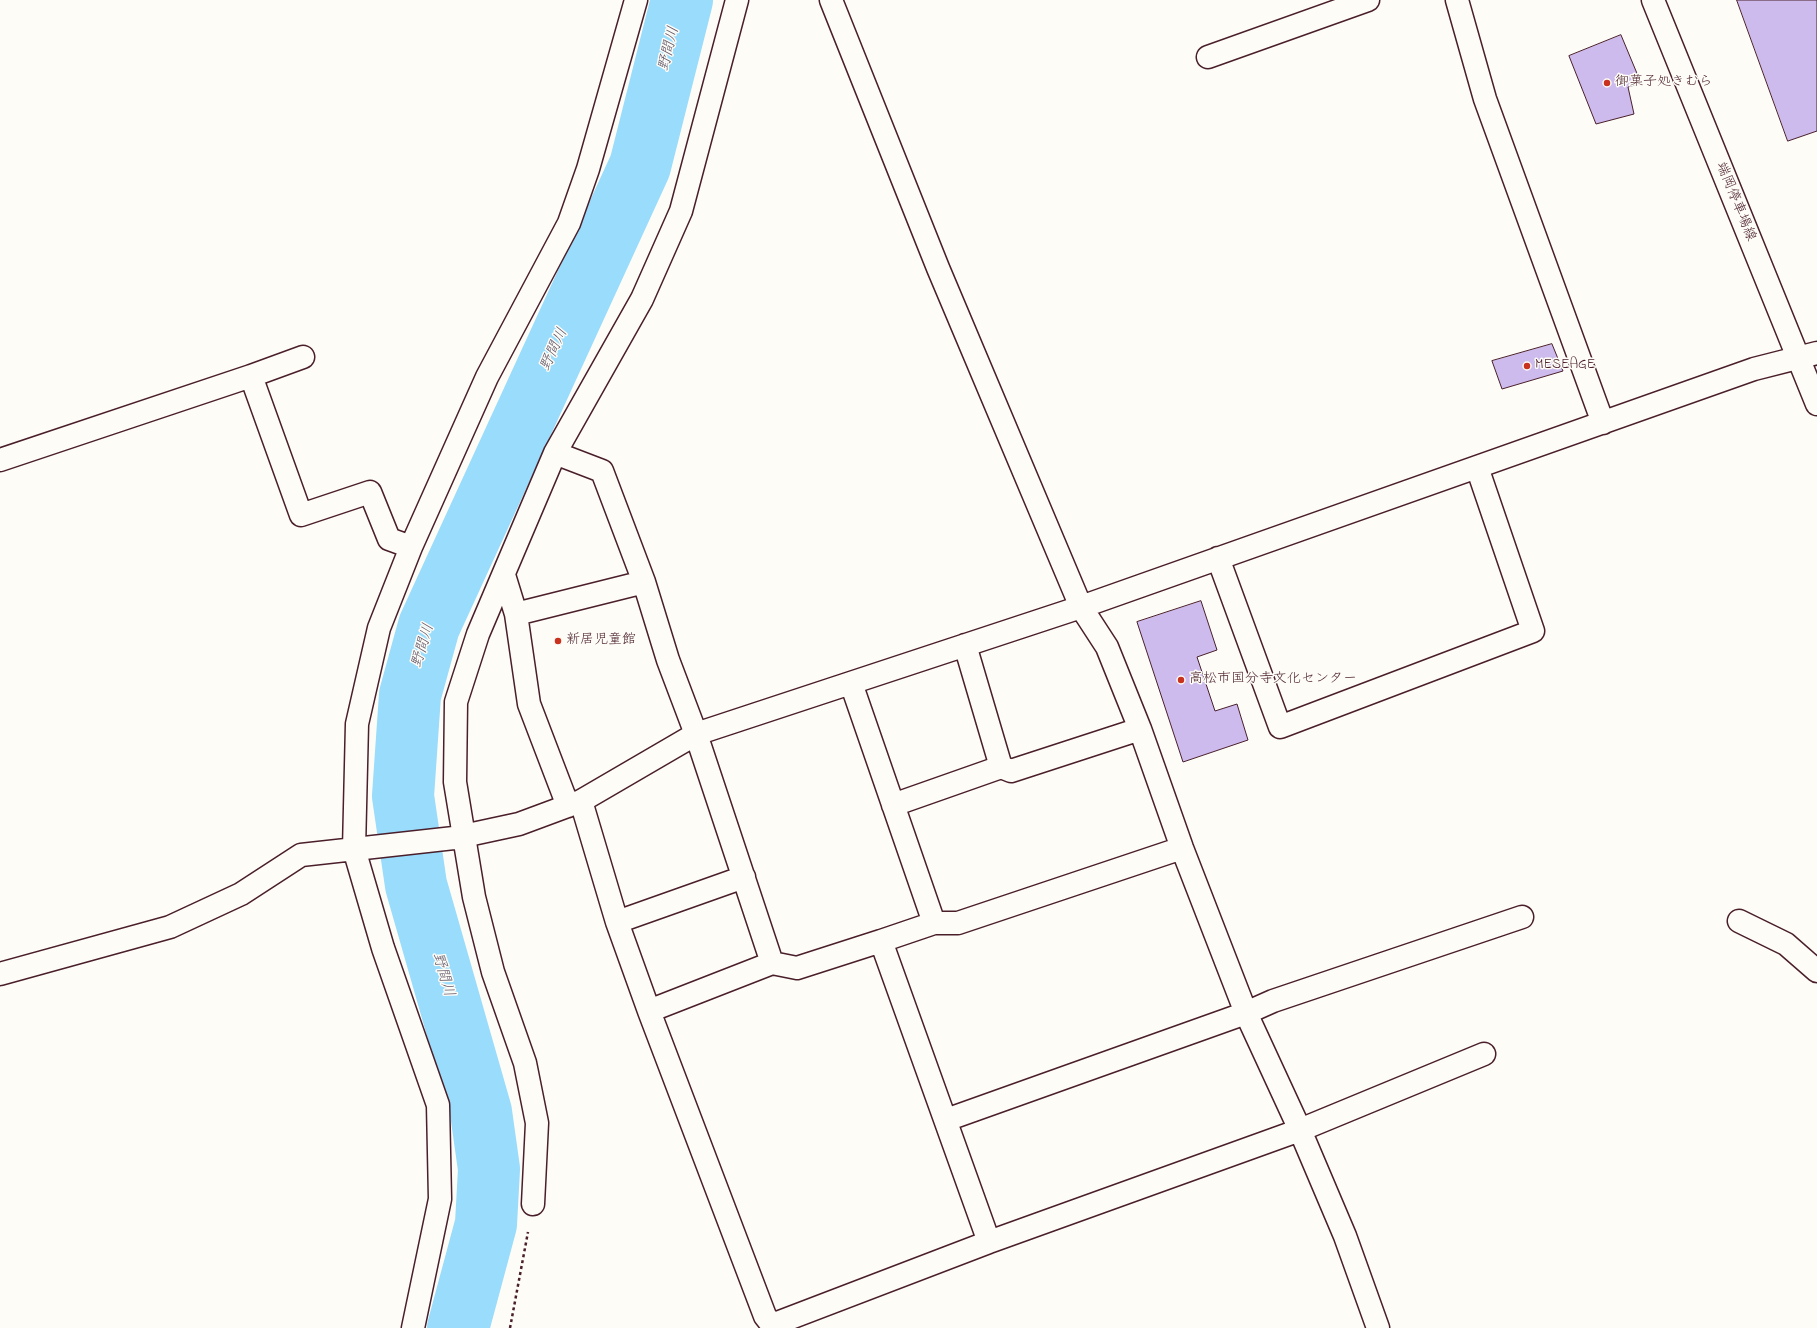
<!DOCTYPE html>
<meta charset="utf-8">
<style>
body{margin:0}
canvas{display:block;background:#fdfcf7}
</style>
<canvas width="1817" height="1328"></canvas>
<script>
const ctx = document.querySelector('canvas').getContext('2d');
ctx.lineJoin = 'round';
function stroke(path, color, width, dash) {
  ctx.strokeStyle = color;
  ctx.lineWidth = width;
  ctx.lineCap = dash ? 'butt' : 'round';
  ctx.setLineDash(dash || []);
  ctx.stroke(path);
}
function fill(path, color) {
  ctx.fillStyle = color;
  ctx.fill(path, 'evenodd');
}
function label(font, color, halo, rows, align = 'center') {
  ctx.font = font + ' "Indie Flower","Klee One",sans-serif';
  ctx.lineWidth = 3;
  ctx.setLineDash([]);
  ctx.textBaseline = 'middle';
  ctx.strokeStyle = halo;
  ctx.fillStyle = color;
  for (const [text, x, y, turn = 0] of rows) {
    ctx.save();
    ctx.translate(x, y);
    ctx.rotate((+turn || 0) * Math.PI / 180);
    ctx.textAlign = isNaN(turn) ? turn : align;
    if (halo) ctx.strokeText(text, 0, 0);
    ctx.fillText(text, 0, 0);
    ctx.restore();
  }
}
stroke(new Path2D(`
 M458 1328 486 1224 489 1169 481 1112 416 885 403 796 410 695 429 626 640 166 682 0`), '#99dcfb', 62);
const building = new Path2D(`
 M1737 0H1817V131L1788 141Z
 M1621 35 1641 83 1628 87 1634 114 1596 124 1569 56Z
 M1552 344 1563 371 1502 389 1492 361Z
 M1201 601 1217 650 1197 657 1215 711 1237 704 1248 740 1183 762 1137 622Z`);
fill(building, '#ccbbec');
stroke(building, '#4a1f2b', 1);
const minor = new Path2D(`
 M831 0 938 268 1081 607 1107 647 1140 729 1182 848 1246 1013 1300 1130 1345 1236 1378 1328
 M1457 0 1485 99 1603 423
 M1208 57 1368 0
 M251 376 303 357
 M555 453 602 471 644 582 668 660 696 734 772 963 797 968 881 941 989 1242 772 1325 773 1328
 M0 460 251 376 301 515 370 492 389 539 411 547
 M1218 558 1280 727 1533 631 1477 467
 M504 575 516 614 644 582
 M516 614 529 704 568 806
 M965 645 1001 767
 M851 683 934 923 881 941
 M581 801 617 922
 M893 805 1001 767 1011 771 1140 729
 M1739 921 1786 944 1817 971
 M934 923H958L1182 848
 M0 974 170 927 241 894 301 855 454 838 519 824 581 801 696 734 1081 607 1754 369 1817 353
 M649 1011 617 922 744 877
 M946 1120 1246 1013 1273 1001 1522 917
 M533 1204 537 1123 525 1063 493 972 474 897 455 782 456 702 478 634 555 453 642 299 681 211 737 0
 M989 1242 1300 1130 1484 1054
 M772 1325 765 1316 649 1011 772 963
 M413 1328 440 1199 438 1105 383 948 354 849 357 724 379 628 411 547 487 377 569 223 588 169 636 0`);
const major = new Path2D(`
 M1653 0 1817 404`);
stroke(minor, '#4a1f2b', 25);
stroke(major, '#4a1f2b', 25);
stroke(new Path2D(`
 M510 1328 528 1232`), '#4a1f2b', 2.5, [3, 3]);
stroke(minor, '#fdfcf7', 22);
stroke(major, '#fdfcf7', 22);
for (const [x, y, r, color] of [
 [1607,83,4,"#c8321e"],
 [1527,366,4,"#c8321e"],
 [558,641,4,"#c8321e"],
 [1181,680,4,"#c8321e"]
]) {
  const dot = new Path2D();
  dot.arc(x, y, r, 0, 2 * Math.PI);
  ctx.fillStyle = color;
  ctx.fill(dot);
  stroke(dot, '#fdfcf7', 1.5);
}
label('14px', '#4a1f2b', '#fdfcf7', [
 ["御菓子処きむら",1615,83],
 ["MESEAGE",1535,366],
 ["新居児童館",566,641],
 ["高松市国分寺文化センター",1189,680]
], 'left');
label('14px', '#4a1f2b', '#fdfcf7', [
 ["端岡停車場線",1735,202,68]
]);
label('italic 15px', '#625869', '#fdfcf7', [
 ["野間川",670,49,-76],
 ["野間川",555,350,-65],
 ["野間川",424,646,-73],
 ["野間川",442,975,74]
]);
</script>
